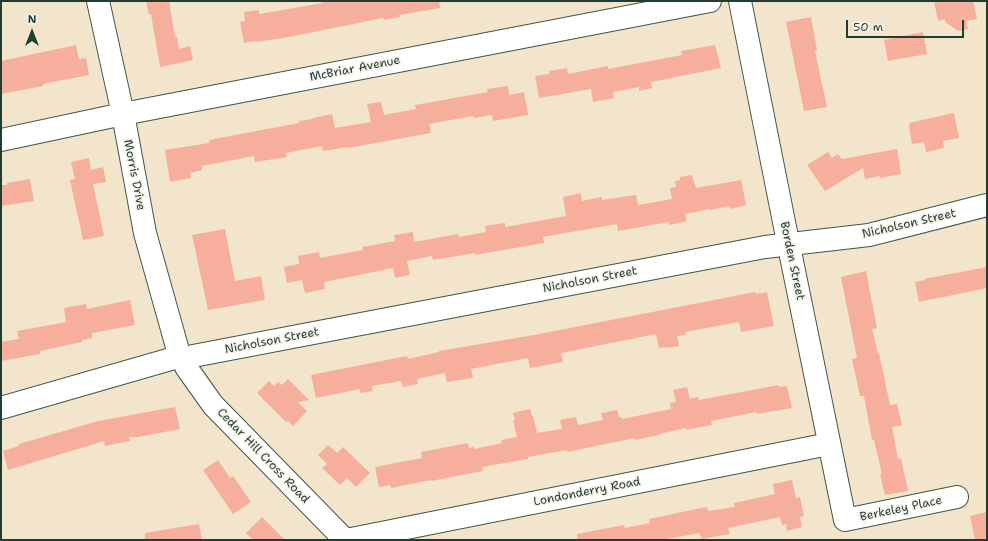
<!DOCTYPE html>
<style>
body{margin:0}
#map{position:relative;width:988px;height:541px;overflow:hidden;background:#f2e5cc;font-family:"Shantell Sans",sans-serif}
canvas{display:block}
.frame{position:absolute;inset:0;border:2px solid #1f3d34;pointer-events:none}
.north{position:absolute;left:12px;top:12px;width:40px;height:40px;-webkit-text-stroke:3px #f7f3e8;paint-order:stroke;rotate:0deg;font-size:11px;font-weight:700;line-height:16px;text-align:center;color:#1f3d34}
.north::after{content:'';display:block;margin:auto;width:14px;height:18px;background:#1f3d34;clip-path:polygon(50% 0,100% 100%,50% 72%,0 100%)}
.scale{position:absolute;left:846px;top:20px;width:118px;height:18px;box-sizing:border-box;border:2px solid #1f3d34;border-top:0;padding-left:5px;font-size:12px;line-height:14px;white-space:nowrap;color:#1f3d34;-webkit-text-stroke:3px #f7f3e8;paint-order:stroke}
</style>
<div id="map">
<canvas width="988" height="541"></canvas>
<div class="frame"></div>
<div class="north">N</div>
<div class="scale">50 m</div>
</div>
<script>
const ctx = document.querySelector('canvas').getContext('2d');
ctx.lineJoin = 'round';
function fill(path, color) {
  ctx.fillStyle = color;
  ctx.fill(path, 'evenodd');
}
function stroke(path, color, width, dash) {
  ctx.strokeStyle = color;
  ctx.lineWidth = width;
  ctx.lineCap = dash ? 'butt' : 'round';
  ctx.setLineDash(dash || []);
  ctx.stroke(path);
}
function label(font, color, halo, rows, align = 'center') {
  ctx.font = font + ' "Shantell Sans",sans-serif';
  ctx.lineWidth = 3.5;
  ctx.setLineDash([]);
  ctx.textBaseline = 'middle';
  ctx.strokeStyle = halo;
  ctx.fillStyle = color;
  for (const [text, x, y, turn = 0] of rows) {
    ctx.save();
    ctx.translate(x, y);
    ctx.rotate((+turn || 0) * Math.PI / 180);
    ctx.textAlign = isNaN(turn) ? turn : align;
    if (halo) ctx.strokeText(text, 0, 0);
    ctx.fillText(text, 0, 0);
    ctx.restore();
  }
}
fill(new Path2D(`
 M146 1H169L175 37H177L179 49 190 46 193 60 160 67 151 14 149 15Z
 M323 1H439L440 8 399 15 400 17 384 20 383 18 284 38 255 42V41L244 43 240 22 245 21 244 12 259 10V14L323 3Z
 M934 1H973L977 19 966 21 968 29 958 31 945 22V19L938 21Z
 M811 17 817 50 815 51 827 107 804 111 786 22Z
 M923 32 927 54 888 61 884 40Z
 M76 45 79 59 86 58 89 75 43 84V86L1 94V61Z
 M715 45 721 68 651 82 652 88 639 91V87L613 92 614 98 593 102 591 89 539 98 535 76 549 74V71L567 68 568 74 608 66V69L682 55 681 51Z
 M508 86 509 95 524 92 528 115 493 121 492 115 474 118 473 116 429 124 431 133 348 148V147L323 151 322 146 286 153 287 157 255 162 254 156 202 166V170L190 173 191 178 170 182 165 150 209 143V140L299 123V121L313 119V118L332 114 335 128 371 122 367 104 381 102 384 115 416 109 415 105 488 92 487 89Z
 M954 113 959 138 943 141 944 148 926 152 924 142 912 144 909 126H910L909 123Z
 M897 149 901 174 880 178V176L865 179 863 168 825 191 807 165 828 152 832 158 838 154 842 159Z
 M89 158 91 170 103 167 106 182 93 184 104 236 83 240 70 180 75 179 71 162Z
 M692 175 696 188 741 180 746 205 730 209 729 206 710 210V209L685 214 687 221 669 225V222L618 231 617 224 543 237 544 243 475 255V253L433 260 432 256 407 261 410 275 395 278 393 268 324 282 325 289 305 293 302 280 287 283 284 267 299 264 298 256 319 252 320 258 363 250 362 247 395 241 394 235 413 232 414 242 458 234 459 237 486 232 485 226 505 223V227L566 216 563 197 581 193 582 201 602 197V200L636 195 638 205 672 199 670 188 676 187 675 181 680 180V177Z
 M30 179 34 201 1 206V185H7V183Z
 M225 229 235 281 261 276 265 300 208 310 192 235Z
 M987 267V288L919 302 915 282 925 280 924 279Z
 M866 271 877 328 872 329 878 354 879 353 890 405 897 404 902 425 892 427 898 459 901 458 908 491 885 495 880 474H882L874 440H872L864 396H860L852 359 857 358 841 277Z
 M755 292 756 294 767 292 774 326 741 332 739 322 685 332V335L677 336 679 346 665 348V347L659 348 656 334 561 353 563 362 530 368 528 358 471 369 473 378 447 382 445 373 417 379 418 384 403 387 401 381 372 386 373 391 360 393V389L316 398 311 375 407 356 408 359 439 352V351L534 335Z
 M130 300 135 325 92 333V338L82 340V342L40 351V354L1 361V342L19 339 17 331 66 322 64 308 86 304 87 309Z
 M288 379 309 400 298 402 307 411 293 426 288 421 286 422 257 393 269 381 274 386 278 382 282 385Z
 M779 385V387L787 386 792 408 757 414 756 412 711 421 712 425 686 430V428L659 434V435L635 440V438L567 452V450L528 457V459L482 467 483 471 431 481V480L391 488 390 485 379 487 375 467 422 458 421 452 468 443 469 448 474 447V449L502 443 501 440 517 437 513 420H515L513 413 530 409 532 416H533L537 433 562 429 560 420 576 417 578 425 603 420 601 413 617 410 619 417H621L622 419 671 409 670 403 676 402 673 390 687 387 690 399 698 397 699 400Z
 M175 407 180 429 138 437H129L130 441 105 446 104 441 8 470 3 451 19 446V444L98 421Z
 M328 445 337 453 343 447 370 473 356 487 347 478 340 485 322 468 327 464 318 455Z
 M218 460 230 478 233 476 251 502 233 514 203 470Z
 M792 480 796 498 800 497 804 516 800 517 802 527 787 531 786 524 782 525 780 517 728 528 730 534 702 539 699 533 662 540H578L577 534 624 525 625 528 650 523 649 519 687 511 707 507 708 511 735 507 734 503 775 494 773 484Z
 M987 512V540H975L970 516Z
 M262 517 285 540H253L246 533Z
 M199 524 202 540H145V533Z`), '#f6af9c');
const minor = new Path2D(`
 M98 1 123 114 145 233 177 347
 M740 1 784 222 845 520 957 497
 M1 140 123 114 710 1
 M193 356 765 247 869 235 987 205
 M186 367 213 405 345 540
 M1 408 171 359
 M346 540 829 444`);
stroke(minor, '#3f564b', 24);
stroke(minor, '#fff', 22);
label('12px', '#1f3d34', '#f7f3e8', [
 ["McBriar Avenue",355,69,-11],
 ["Morris Drive",134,175,79],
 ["Nicholson Street",909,224,-13],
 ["Borden Street",792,261,78],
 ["Nicholson Street",590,280,-11],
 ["Nicholson Street",272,341,-11],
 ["Cedar Hill Cross Road",263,456,46],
 ["Londonderry Road",587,492,-11],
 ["Berkeley Place",901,509,-12]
]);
</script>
